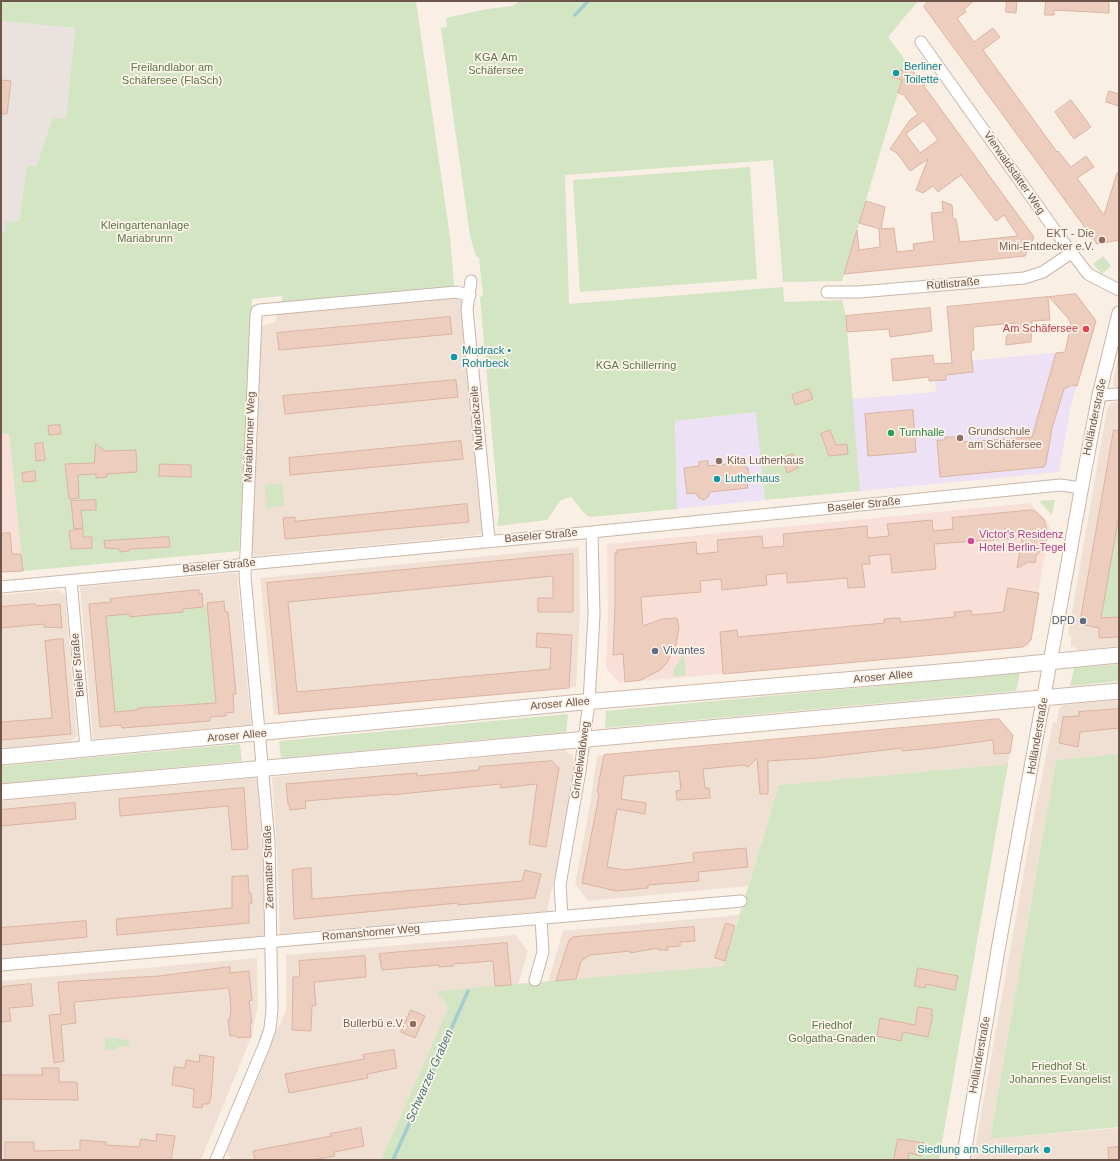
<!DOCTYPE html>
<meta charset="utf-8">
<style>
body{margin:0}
#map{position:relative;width:1120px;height:1161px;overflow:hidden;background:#f9efe4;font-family:Arial,sans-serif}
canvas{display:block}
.frame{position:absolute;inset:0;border:2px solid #6f564c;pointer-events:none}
</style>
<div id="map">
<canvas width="1120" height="1161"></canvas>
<div class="frame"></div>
</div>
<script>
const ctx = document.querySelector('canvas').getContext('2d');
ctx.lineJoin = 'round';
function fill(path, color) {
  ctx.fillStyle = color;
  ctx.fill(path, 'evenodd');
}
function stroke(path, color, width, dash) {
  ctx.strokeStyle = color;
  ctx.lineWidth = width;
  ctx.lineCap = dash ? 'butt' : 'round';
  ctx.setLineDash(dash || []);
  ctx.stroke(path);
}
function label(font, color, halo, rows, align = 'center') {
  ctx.font = font + ' Arial,sans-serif';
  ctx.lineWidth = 3.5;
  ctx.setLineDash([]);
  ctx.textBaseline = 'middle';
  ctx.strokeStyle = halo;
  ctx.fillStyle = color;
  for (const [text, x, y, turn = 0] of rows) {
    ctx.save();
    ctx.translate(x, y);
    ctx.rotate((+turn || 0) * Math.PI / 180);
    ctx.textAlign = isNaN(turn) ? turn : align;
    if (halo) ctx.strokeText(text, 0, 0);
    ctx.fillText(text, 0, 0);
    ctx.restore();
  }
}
fill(new Path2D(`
 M460 297 462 301 484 527 482 532 478 535 253 556 251 554 259 327 275 322 278 312Z
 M1119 352V390H1118L1113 385V381Z
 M1119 401V646L1079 650 1071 646V635H1068L1107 409 1111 403Z
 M579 547 580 613 576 687 274 715 260 578Z
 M237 573 251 725 93 739 80 587Z
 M60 590 65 595 77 736 70 742 1 749V595Z
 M1119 699V754L1056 760 990 1139 1119 1128V1160H973L1033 821 1053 722H1057L1059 709 1063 705Z
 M999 719 1013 735 1008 764 779 785 748 886 588 901 575 884 590 805 597 756Z
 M564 750 572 755 575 764 564 834 547 911 280 934 277 853 272 777Z
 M254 778 257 780 262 848 264 896V936L1 959V801Z
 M739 915 724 966 548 982 563 931Z
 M515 935 528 951 518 985 436 991 448 1008 381 1160H231L226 1149 286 1010V955Z
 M257 958 258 1004 252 1035 201 1160H1V981Z`), '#f0e0d3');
fill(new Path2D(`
 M1 434H9L23 571 1 572Z
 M1030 503 1050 525 1029 646 620 683 606 668 608 620 607 544Z`), '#f8e0d9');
fill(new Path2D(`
 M1 21 75 28 66 119 53 118 36 167 26 170 19 222 4 233 1 232Z`), '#e9e2de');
fill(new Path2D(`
 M1087 350 1071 405 1059 472 860 491 852 399 936 392 934 364Z
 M757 412 765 500 677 509 675 421Z`), '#ece1f5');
fill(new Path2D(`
 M1 1H416L450 237 454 286 282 303V296L252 299 246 429 239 551 23 571 9 434H1V232H4L7 221 19 222 26 170 29 165 36 167 53 117 66 119 75 28 1 21Z
 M520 1H918L888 37 907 62 842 281 783 282 773 160 565 175 569 304 783 287 784 302 842 300 846 316 860 491 765 500 756 412 675 421 677 509 590 517C580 512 579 504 571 497L561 500 547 520 497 526 499 514 480 297 483 296 479 258 476 256 470 236 441 28 447 27 446 18 487 9 512 6Z
 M750 167 757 279 580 292 573 180Z
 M1103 256 1111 266 1102 274 1093 264Z
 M283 483 284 506 266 508 265 485Z
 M1055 500 1052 515 1039 501Z
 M1119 515V617L1101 618Z
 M208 605 216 703 191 705 190 703 167 705V707L138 708V710L115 713 106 615 130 614V617L148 615V613Z
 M684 653 686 675 674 677 673 670Z
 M1119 664V681L1070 686 1074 668Z
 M1020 673 1016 691 605 728 606 711Z
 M568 714 566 732 281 758 279 741Z
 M240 744 242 761 1 784V766Z
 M1119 754V1127L990 1139 1056 760Z
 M1008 764 939 1160H381L448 1008 436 991 724 966 779 785Z
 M105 1037 129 1040V1046L117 1047 116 1050H105Z`), '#d4e5c4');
stroke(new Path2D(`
 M575 15 588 1
 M393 1160 468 991`), '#a2cdd1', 3.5);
const building = new Path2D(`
 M928 1H974L964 9 966 12 957 18 974 42 993 28 1000 37 983 50 1057 152 1058 151 1071 167 1086 156 1094 167 1077 178 1104 215 1117 173H1119V240L1097 244 924 7Z
 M1007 1H1017L1016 13 1006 12Z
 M1046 1H1109V13L1054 10V15H1045Z
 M907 63 916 75 927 78 924 86 1034 237 1025 256 844 274 857 230 859 250 880 247 879 229H880L859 223 866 201 885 207 881 229 894 228 897 252 914 250 913 244 934 241 931 213 943 212 942 201 952 205 953 219H956L960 242 1018 236 1004 215 996 221 961 175 938 192 933 186 923 193 916 190 928 159 910 171 897 153 890 149 910 120 918 114 904 95 898 93 902 80 892 77 895 68 904 71ZM924 121 938 140 920 153 906 134Z
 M1 80 11 81 7 114H1Z
 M1109 91 1119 94V106L1106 102Z
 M1071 100 1091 127 1074 139 1055 112Z
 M1076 294 1096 321 1077 386 1072 385 1064 389 1052 428 1046 463 1044 467 940 477 937 440H945V437H955L956 439H964V442L1032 437 1056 353 1065 352 1071 325 1068 318 1049 297Z
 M1048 297 1050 320 1032 321 1031 342 1006 345V338L1014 323 973 327 974 350 971 351 973 372 946 375V380L929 381V377L893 381 891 359 933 355 934 364 952 363 947 307Z
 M930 308 932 331 890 337 889 329 847 332 846 316Z
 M450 317 452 334 279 350 277 333Z
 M456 380 458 397 285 414 283 396Z
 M809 389 813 399 795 405 792 395Z
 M913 410 916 452 868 456 865 414Z
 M60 425 61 434 49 435 48 426Z
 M830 430 836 445 847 444 848 454 829 456 821 434Z
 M1114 430 1119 431V515L1101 618 1119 617V637L1099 638V628L1080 624Z
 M461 441 463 459 290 475 289 458Z
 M43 443 45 460 36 461 35 444Z
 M96 444 105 451 136 450 137 472 106 474 107 477 96 478V474L78 475 79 498 69 499 65 464 94 463Z
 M793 454 798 468 787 473 782 458Z
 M708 461V466L745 462 746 468H748L750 482H747L748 488 710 492 708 497 704 500 699 498 695 493 687 494 684 468 699 466V462Z
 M160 464 191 465V477L159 476Z
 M35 471 36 481 23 482 22 473Z
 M96 500V510H81L83 528 74 529 71 501Z
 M467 504 469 522 285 539 283 518 295 517V521Z
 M1033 510 1044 519 1048 534 1046 544 1036 556 1035 563 1029 562 1017 568 1022 538 934 544 936 569 892 573 890 554 869 556 870 564H862L865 587 848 588 847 578 787 583V573L766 575 767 585 722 590 721 579 700 581 701 592 641 597 643 626 662 619 677 618 679 627 676 645 667 663 660 670 641 680 625 682 623 654 613 655 615 607V553H617V550L696 542 697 554 718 552 717 540 762 536 763 548 784 546 783 534 867 526 868 538 889 536 887 524 932 520 933 531 953 529 952 518Z
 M83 529V537H92V548L71 549 69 531Z
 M10 533 12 554H21L23 571 1 572V534Z
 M169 537 170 547 129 549V551L120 552V549L105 548 104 541Z
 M573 554V612H538V598H553V576L288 602 297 692 550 669 551 648 536 647 537 633 572 635 569 688 279 714 267 583Z
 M1008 588 1039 593 1031 640 1023 647 723 674 720 632 737 630 738 637 884 623V619L896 618H900L901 622 955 617 954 612H959L971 610 972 615 1003 612Z
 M199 590V594L202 593 203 607 183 609V612L148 615 130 617V614L106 616 115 712 138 710V708L216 703 207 603 224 601 225 612H228L231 641 236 694H233L234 712 226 713V716L210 717V721L122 728 121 725 100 727 89 604 111 602 110 599Z
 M35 604 36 606 60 604 62 628 44 627V624L1 628V607Z
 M63 639 71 734 1 740V722L52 718 45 641Z
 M1119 709V728L1080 732 1078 747 1059 743 1063 717 1079 716V712Z
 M999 719 1013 735 1010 753 994 754 993 740 934 748 902 751V748L818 758 768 761V794H760L757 758 748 767 744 765 703 769 705 788H709L710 798 677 800 676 791 681 790 679 771 624 776 621 799 646 803 645 814 617 809 607 867 625 870 694 862 693 853 746 848 748 867 698 872 699 881 648 885V888L616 891 582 883 597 806 599 793 597 792 604 755Z
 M552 761 559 768 546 847 529 844 537 784 501 788 500 784 391 795V794L305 801 306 808 290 810 289 804H288L286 784 417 773V776L479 770V767Z
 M244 788 248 849 232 850 228 806 120 816 119 799Z
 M75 803 76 819 1 826V810Z
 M311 868 312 899 522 881 525 870 541 874 535 898 458 905V903L294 919 292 870Z
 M248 876 249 893H251L252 903 249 904V923L117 935 116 919 232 908V877Z
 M86 921 87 937 1 945V928Z
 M726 923 735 926 725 961 715 958Z
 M694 927 695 941 680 942V946L667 947 668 950H658V948L630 953V951L590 955 581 961 576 979 556 981 569 940 573 937Z
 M507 943 511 985 495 986 493 961 453 964V966L439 967V965L382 970 379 954Z
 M365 956 366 977 314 982 316 1005 312 1006 311 1031 292 1030 293 977H300L299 961Z
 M230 967V973L249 971 252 1000 249 1001 252 1023H250L251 1037 238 1038 237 1036H230L228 1019 230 1018 231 1009 229 988 74 1002 76 1023 61 1025 64 1061 54 1063 49 1015 61 1014 58 982 159 976Z
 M918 968 958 976 955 990 926 984 925 988 915 986Z
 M31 984 33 1006 9 1008 11 1021 1 1022V987Z
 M918 1007 932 1009 931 1015H933L928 1037 903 1032 901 1041 877 1036 880 1018 915 1025Z
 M411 1010 425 1016 415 1038 401 1032Z
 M394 1050 397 1068 367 1074 368 1078 289 1093 285 1074 364 1059 363 1055Z
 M200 1055 214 1057 211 1097 209 1104H203L202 1108 193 1107 194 1089 172 1085 174 1067 185 1068 186 1060 199 1062Z
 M42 1068H59V1082H77L78 1100 1 1099V1075H42Z
 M361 1128 364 1146 334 1152 335 1156 312 1160H255L253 1151 331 1136 330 1134Z
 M157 1134 175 1136 171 1160H5V1142H34V1151L80 1150V1140L106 1142V1145L139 1147 141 1139 156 1141Z
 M898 1139 924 1143 921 1156 909 1153 908 1160H894Z
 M1119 1147V1160H1109L1108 1148Z`);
fill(building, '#eccdbe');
stroke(building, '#dcb3a1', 1);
const minor = new Path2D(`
 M921 42 1059 236 1088 274 1119 290
 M471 281 467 309 489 540
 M827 292H859L1024 278 1043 272 1071 253
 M1099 395 1119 394
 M71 581 86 749
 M1 587 582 533 1060 485 1082 488
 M562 916 560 885 580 771 589 702 594 615 592 532
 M1 965 741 901
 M535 980 543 952 541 918
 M216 1160 264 1046 270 1029 272 1009 269 842 245 576 256 316 257 311 260 310 456 292 470 295`);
const tertiary = new Path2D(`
 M963 1160 999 944 1085 469 1099 395 1119 313`);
const secondary = new Path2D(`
 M1 757 572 703 976 669 1119 655
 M1 792 1119 691`);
stroke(minor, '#c9b6ab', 13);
stroke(tertiary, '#c9b6ab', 15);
stroke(secondary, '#ceb8ac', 17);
stroke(minor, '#fff', 11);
stroke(tertiary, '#fff', 13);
stroke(secondary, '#fff', 15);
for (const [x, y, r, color] of [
 [896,73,4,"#0f9aa8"],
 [1102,240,4,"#8d6e63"],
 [1086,329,4,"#e0444e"],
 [454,357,4,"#0f9aa8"],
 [891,433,4,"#2e9e5b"],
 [960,438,4,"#8d6e63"],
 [719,461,4,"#8d6e63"],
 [717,479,4,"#0f9aa8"],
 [971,541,4,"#d1479c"],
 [1083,621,4,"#5c6f8a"],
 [655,651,4,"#5c6f8a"],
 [413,1024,4,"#8d6e63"],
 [1047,1150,4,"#0f9aa8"]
]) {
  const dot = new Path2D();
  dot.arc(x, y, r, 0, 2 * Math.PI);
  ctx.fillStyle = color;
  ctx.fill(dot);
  stroke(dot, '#fdf4e9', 1.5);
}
label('11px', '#5b7949', '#fdf4e9', [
 ["KGA Am",496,58],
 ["Schäfersee",496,71],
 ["Freilandlabor am",172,68],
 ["Schäfersee (FlaSch)",172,81],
 ["Kleingartenanlage",145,226],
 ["Mariabrunn",145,239],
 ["KGA Schillerring",636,366],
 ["Friedhof",832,1026],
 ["Golgatha-Gnaden",832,1039],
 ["Friedhof St.",1060,1067],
 ["Johannes Evangelist",1060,1080]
]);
label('11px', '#0d838f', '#fdf4e9', [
 ["Berliner",904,67],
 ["Toilette",904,80],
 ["Mudrack •",462,351],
 ["Rohrbeck",462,364],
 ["Lutherhaus",725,479],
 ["Siedlung am Schillerpark",1039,1150,"right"]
], 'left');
label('11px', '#6f564c', '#fdf4e9', [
 ["Vierwaldstätter Weg",1014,173,55],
 ["Rütlistraße",953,284,-5],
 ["Holländerstraße",1095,417,-78],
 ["Mudrackzeile",477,418,-95],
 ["Mariabrunner Weg",250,437,-88],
 ["Baseler Straße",864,505,-6],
 ["Baseler Straße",541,536,-5],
 ["Baseler Straße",219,566,-5],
 ["Bieler Straße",78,665,-95],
 ["Aroser Allee",883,677,-5],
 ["Aroser Allee",560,704,-5],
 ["Aroser Allee",237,736,-5],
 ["Holländerstraße",1038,736,-80],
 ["Grindelwaldweg",581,760,-82],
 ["Zermatter Straße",269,867,-92],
 ["Romanshorner Weg",371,933,-5],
 ["Holländerstraße",980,1055,-80]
]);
label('11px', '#785e54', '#fdf4e9', [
 ["EKT - Die",1094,234],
 ["Mini-Entdecker e.V.",1094,247],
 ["Grundschule",968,432,"left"],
 ["am Schäfersee",968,445,"left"],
 ["Kita Lutherhaus",727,461,"left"],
 ["Bullerbü e.V.",405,1024]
], 'right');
label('11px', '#be3a42', '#fdf4e9', [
 ["Am Schäfersee",1078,329]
], 'right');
label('11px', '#27864d', '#fdf4e9', [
 ["Turnhalle",899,433]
], 'left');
label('11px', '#b23c85', '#fdf4e9', [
 ["Victor's Residenz",979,535],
 ["Hotel Berlin-Tegel",979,548]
], 'left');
label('11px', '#4e5e75', '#fdf4e9', [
 ["DPD",1075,621],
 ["Vivantes",663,651,"left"]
], 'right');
label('italic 12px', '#467579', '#fdf4e9', [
 ["Schwarzer Graben",430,1076,-66]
]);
</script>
